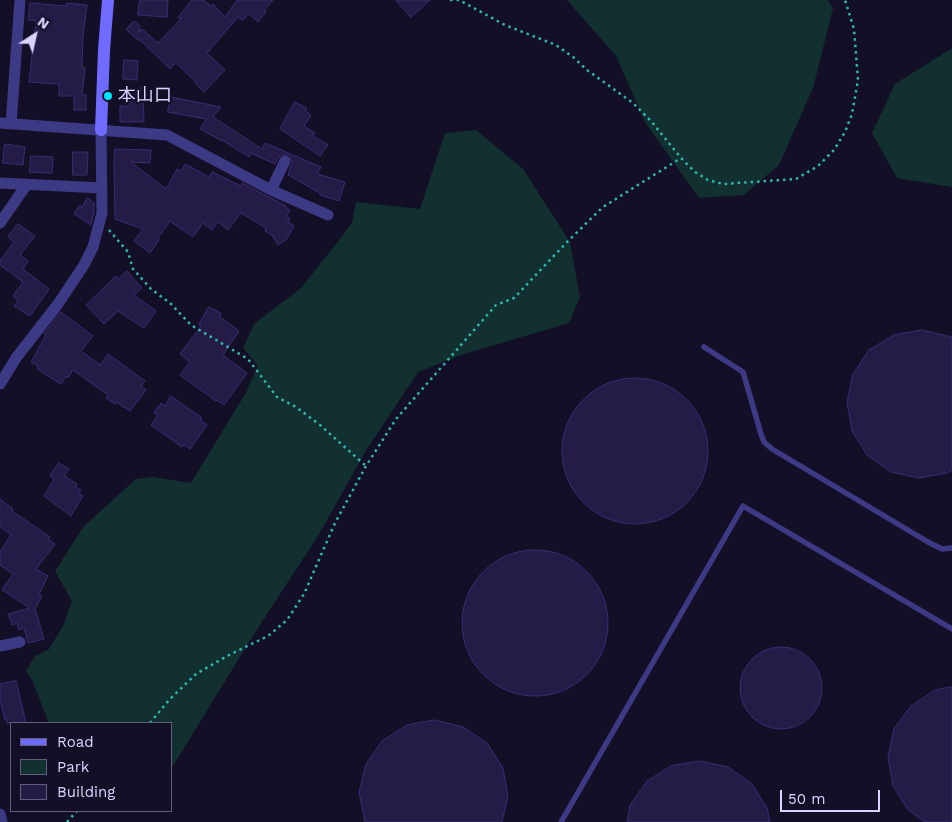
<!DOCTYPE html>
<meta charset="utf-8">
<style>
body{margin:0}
#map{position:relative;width:952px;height:822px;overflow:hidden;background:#130f26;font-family:"Work Sans",sans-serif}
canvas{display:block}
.legend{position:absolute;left:10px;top:722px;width:162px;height:90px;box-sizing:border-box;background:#130f26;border:1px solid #625e7d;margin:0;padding:6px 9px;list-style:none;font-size:15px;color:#d9d4ff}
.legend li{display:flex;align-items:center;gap:10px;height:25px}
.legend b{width:25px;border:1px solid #625e7d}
.north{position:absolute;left:10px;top:10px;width:50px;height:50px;-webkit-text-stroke:4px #130f26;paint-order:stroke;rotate:35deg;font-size:14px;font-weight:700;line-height:20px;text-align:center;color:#d9d4ff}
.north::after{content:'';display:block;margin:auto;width:18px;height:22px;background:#d9d4ff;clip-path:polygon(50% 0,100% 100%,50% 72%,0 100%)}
.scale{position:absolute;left:780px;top:790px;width:100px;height:22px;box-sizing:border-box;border:2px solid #d9d4ff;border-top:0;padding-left:6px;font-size:15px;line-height:18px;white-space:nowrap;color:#d9d4ff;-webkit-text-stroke:4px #130f26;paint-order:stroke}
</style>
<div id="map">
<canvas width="952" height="822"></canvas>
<ul class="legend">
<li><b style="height:6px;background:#6f6bff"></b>Road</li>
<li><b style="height:14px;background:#12302f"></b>Park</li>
<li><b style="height:14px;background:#241b47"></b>Building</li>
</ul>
<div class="north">N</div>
<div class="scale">50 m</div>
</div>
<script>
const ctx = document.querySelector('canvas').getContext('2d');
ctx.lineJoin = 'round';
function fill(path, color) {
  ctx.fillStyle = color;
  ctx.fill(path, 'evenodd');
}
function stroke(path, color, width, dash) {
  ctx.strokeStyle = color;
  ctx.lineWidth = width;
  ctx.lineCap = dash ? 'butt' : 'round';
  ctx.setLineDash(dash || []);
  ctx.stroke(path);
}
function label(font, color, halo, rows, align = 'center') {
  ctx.font = font + ' "Work Sans","Noto Sans JP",sans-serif';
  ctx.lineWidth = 4.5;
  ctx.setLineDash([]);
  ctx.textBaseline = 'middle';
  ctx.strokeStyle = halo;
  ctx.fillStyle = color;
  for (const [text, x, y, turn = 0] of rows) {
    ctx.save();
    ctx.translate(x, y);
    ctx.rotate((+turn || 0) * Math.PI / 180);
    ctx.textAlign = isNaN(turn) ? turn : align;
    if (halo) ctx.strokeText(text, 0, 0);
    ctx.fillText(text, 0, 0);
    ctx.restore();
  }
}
fill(new Path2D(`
 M567 0H828L833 8 813 88 779 165 744 195 699 198 646 124 616 56Z
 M952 48V187L897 178 872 133 895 84Z
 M476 130 523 169 570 242 580 297 569 323 464 354 418 372 367 449 318 536 254 634 173 766H171V723H49L32 680 26 671 35 656 49 649 63 626 72 601 55 571 84 526 136 479 152 477 191 483 245 394 258 366 243 348 254 324 301 288 336 244 352 223 356 202 420 209 445 133Z`), '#12302f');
const building = new Path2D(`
 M140 0H168L167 17 138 15Z
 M192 0H203L211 6 213 4 225 17 237 0H273L264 11 266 12 258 22 249 14 243 20 238 17 207 53 225 70 204 92 195 83 196 82 176 63 170 69 139 39V41L126 29 134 21 140 26 139 32 142 29 158 43 182 18H178Z
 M396 0H430L411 17Z
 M30 3 66 6 67 3 87 5 83 36 82 68H85L82 95H86V110H74V96H59V84L29 82 36 21 29 20Z
 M124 60 138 61 137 80 123 79Z
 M143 86 144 122H120V106H130V99Z
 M171 97 221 107 213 117 262 149 265 143 321 167 317 174 345 182 339 201 320 195V193L288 175 292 161 289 155H280L275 164 251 153 249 157 222 140V141L200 129 206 119 168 112Z
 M295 102 307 108 305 110 311 116 304 126 315 133 313 136 328 145 320 156 280 129Z
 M5 144 25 147 23 165 3 163Z
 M115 149 151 150 150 163 131 162 166 189 177 169 181 171 185 164 209 177 212 172 241 186 242 183 286 206 285 207 290 210 286 217 290 218 288 222 294 226 287 239 278 245 272 235 265 231 266 228 241 213 228 230 218 222 212 230 203 223 193 237 170 221 158 238 159 240 150 253 134 241 143 229 115 219 114 167Z
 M73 152H88L87 175H73Z
 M31 156 53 157 52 173 30 172Z
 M87 198 94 203V212L91 225 74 214 80 205 82 207Z
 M18 224 35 236 20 255 28 261 23 269 49 289 30 316 14 306 18 301 13 296 23 282 0 265V261L14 242 8 237Z
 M127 271 142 288 134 295 156 311 144 328 118 311 104 324 86 305 116 276 118 279Z
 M209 307 221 313 220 317 239 331 223 355 247 373 224 405 217 400 216 401 180 375 190 362 180 354 201 326 199 325Z
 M61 312 93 336 81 351 100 365 108 354 145 381 141 386 146 390 130 411 116 402 115 404 106 398 108 395 73 370 68 378 66 376 61 384 37 369 38 366 31 362 46 335 44 334Z
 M922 330 952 337V470L947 473 919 478 891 472 867 455 852 431 847 402 853 374 869 350 894 335Z
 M562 451a73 73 0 1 1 146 0a73 73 0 1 1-146 0Z
 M171 396 202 418 200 420 207 425 190 449 184 445 182 447 151 425 158 415 154 413 161 403 165 406Z
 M59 463 69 469 64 476 77 484 75 487 81 490 79 493 83 496 71 516 44 496 54 479 50 476Z
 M0 499 13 509 12 511 50 537 48 539 55 544 36 569 48 576 39 594 42 596 35 609 44 639 28 643 24 628 19 630 17 623 12 625 8 614 30 608 2 590 13 574 0 565V552L11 535 0 527Z
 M462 623a73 73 0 1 1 146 0a73 73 0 1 1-146 0Z
 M740 688a41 41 0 1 1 82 0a41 41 0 1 1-82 0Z
 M16 681 20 698 26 723H7V719L5 720 0 700V684Z
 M952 687V822H925L908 810 893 786 888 757 894 729 911 706 935 690Z
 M435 720 463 727 487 743 503 768 508 796 502 822H365L359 792 366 764 382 741 407 725Z
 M700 761 728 767 752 784 767 808 770 822H627L630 805 647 781 671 766Z`);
fill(building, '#241b47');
stroke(building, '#3b2d73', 1);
stroke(new Path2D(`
 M450 0H459L505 25 556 45 573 57 587 70 633 103 651 121 681 158 695 172 708 180 723 184 796 179 818 166 834 150 845 132 852 114 858 80 854 29 845 0
 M109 230 128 252 133 269 151 289 170 303 191 325 248 359 277 397 296 407 320 425 366 466
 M150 723 169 700 196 674 227 656 268 636 287 620 304 594 335 523 366 466 396 419 496 305 514 298 567 242 603 207 681 158
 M67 822 77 811`), '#2fb8b0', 2.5, [2.5, 4]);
stroke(new Path2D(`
 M704 347 743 372 761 434 764 442 772 449 928 542 942 549 952 548
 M561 822 743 506 952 629`), '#3d3a85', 5.5);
stroke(new Path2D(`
 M0 123 167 135 271 190 328 215
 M11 124 20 0
 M0 183 101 188
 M271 190 285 161
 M0 223 27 184
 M0 384 16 358 58 304 84 265 93 247 102 213 101 130
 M0 646 20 642
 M0 814 2 822`), '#3d3a85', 11);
stroke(new Path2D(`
 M101 130 104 50 108 0`), '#6f6bff', 12);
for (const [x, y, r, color] of [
 [108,96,5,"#00e5ff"]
]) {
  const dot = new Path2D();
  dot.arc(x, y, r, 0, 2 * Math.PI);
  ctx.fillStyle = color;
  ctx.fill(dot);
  stroke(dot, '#130f26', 2);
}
label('18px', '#d9d4ff', '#130f26', [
 ["本山口",118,96]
], 'left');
</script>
